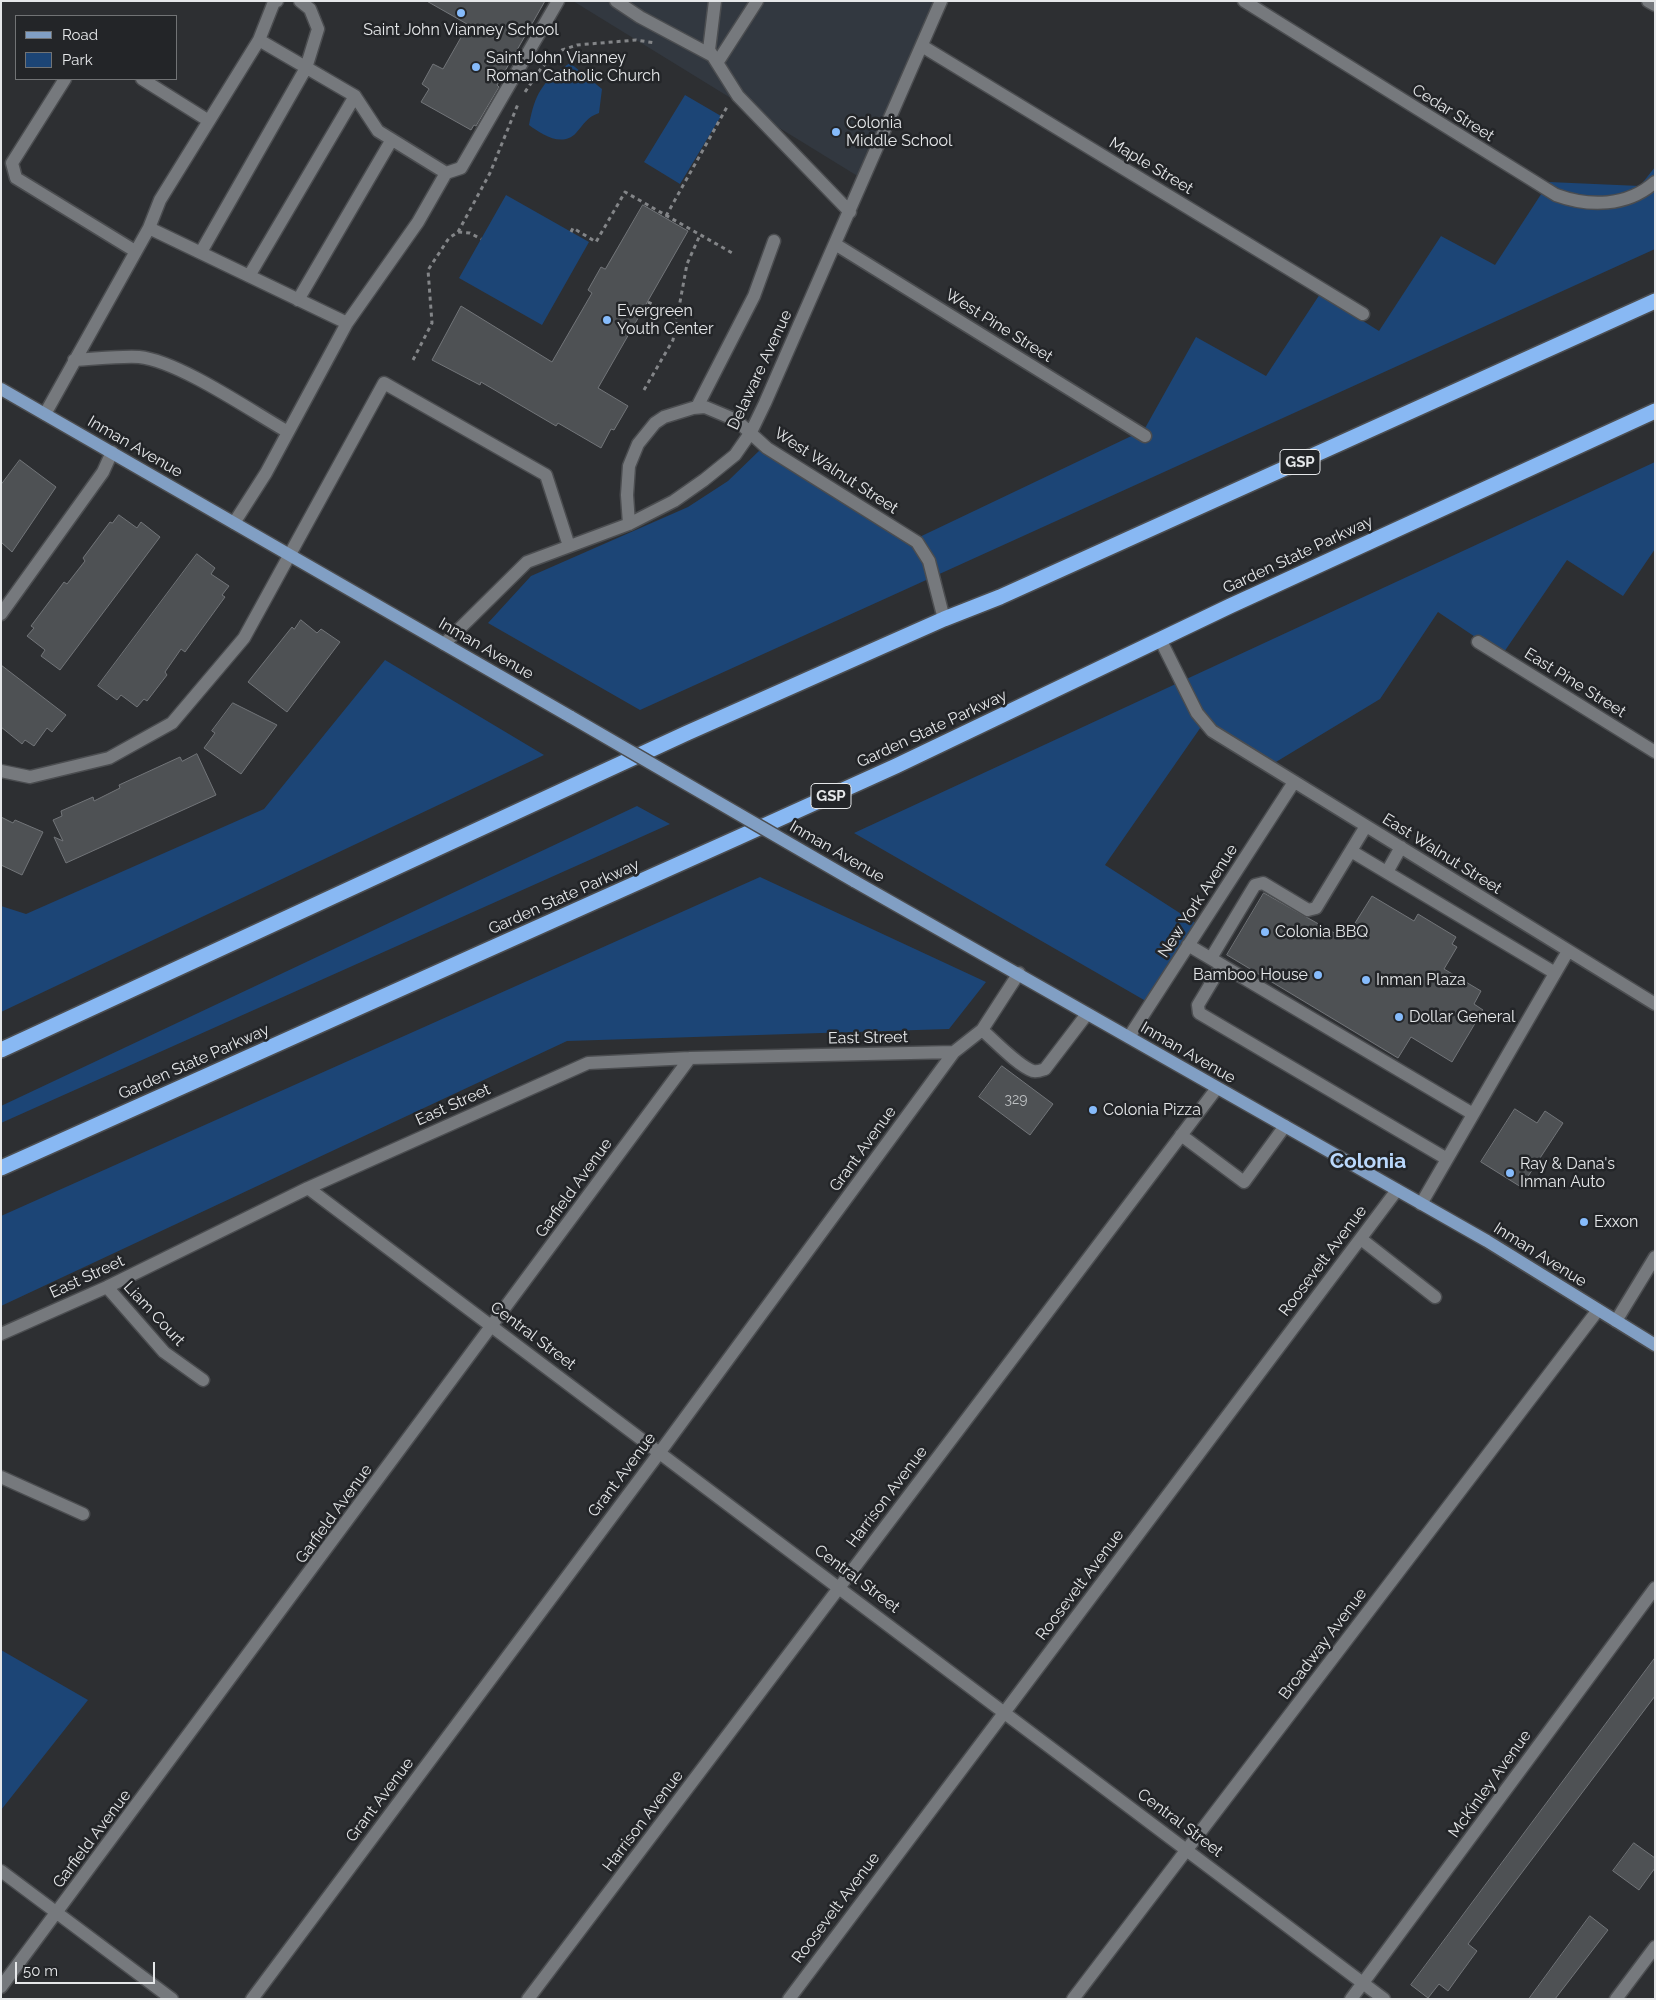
<!DOCTYPE html>
<style>
body{margin:0}
#map{position:relative;width:1656px;height:2000px;overflow:hidden;background:#2d2f32;font-family:Raleway,sans-serif}
canvas{display:block}
.frame{position:absolute;inset:0;border:2px solid #e5e7e9;pointer-events:none}
.legend{position:absolute;left:15px;top:15px;width:162px;height:65px;box-sizing:border-box;background:#232528;border:1px solid #717375;margin:0;padding:6px 9px;list-style:none;font-size:15px;color:#e5e7e9}
.legend li{display:flex;align-items:center;gap:10px;height:25px}
.legend b{width:25px;border:1px solid #717375}
.scale{position:absolute;left:15px;top:1962px;width:140px;height:22px;box-sizing:border-box;border:2px solid #e5e7e9;border-top:0;padding-left:6px;font-size:15px;line-height:18px;white-space:nowrap;color:#e5e7e9;-webkit-text-stroke:4px #232528;paint-order:stroke}
</style>
<div id="map">
<canvas width="1656" height="2000"></canvas>
<div class="frame"></div>
<ul class="legend">
<li><b style="height:6px;background:#819fc4"></b>Road</li>
<li><b style="height:14px;background:#1c4576"></b>Park</li>
</ul>
<div class="scale">50 m</div>
</div>
<script>
const ctx = document.querySelector('canvas').getContext('2d');
ctx.lineJoin = 'round';
function fill(path, color) {
  ctx.fillStyle = color;
  ctx.fill(path, 'evenodd');
}
function stroke(path, color, width, dash) {
  ctx.strokeStyle = color;
  ctx.lineWidth = width;
  ctx.lineCap = dash ? 'butt' : 'round';
  ctx.setLineDash(dash || []);
  ctx.stroke(path);
}
function label(font, color, halo, rows, align = 'center') {
  ctx.font = font + ' Raleway,sans-serif';
  ctx.lineWidth = 5;
  ctx.setLineDash([]);
  ctx.textBaseline = 'middle';
  ctx.strokeStyle = halo;
  ctx.fillStyle = color;
  for (const [text, x, y, turn = 0] of rows) {
    ctx.save();
    ctx.translate(x, y);
    ctx.rotate((+turn || 0) * Math.PI / 180);
    ctx.textAlign = isNaN(turn) ? turn : align;
    if (halo) ctx.strokeText(text, 0, 0);
    ctx.fillText(text, 0, 0);
    ctx.restore();
  }
}
fill(new Path2D(`
 M573 1H941L864 180Z`), '#323840');
fill(new Path2D(`
 M570 63 602 89 599 113C587 117 584 124 576 133 562 148 541 134 529 125 535 94 542 81 570 63Z
 M685 95 721 116 680 184 644 162Z
 M1655 167V249L640 710 488 623 531 576 688 507 728 481 762 448 909 542 1144 430 1196 337 1266 376 1320 294 1379 331 1441 236 1495 265 1549 182 1640 186Z
 M506 195 589 242 542 325 459 278Z
 M1655 462V549L1623 596 1567 560 1502 655 1438 612 1380 699 1271 765 1203 724 1105 865 1200 926 1151 1004 854 833Z
 M385 660 544 755 1 1012V906L26 914 264 809Z
 M637 806 670 824 1 1123V1106Z
 M760 877 986 982 949 1029 567 1041 1 1306V1216Z
 M1 1650 88 1700 1 1810Z`), '#1c4576');
const building = new Path2D(`
 M427 1H545L497 85 499 87 476 126 474 125 471 130 421 102 429 89 422 84 433 64 443 69 468 25Z
 M643 205 688 231 598 388 628 406 614 430 611 429 601 448 558 423 556 426 481 382 480 385 432 360 461 306 552 362 592 293 588 290 601 267 605 269Z
 M20 460 56 487 12 552 1 542V485Z
 M119 515 137 528 141 522 160 537 60 670 41 656 45 650 27 636 34 628 31 626 64 582 67 584 85 561 83 558 110 522 112 523Z
 M197 554 215 568 211 574 229 586 222 595 225 597 185 652 181 649 165 672 167 675 147 701 144 699 137 707 121 695 117 700 98 686Z
 M301 620 317 633 321 629 340 642 287 712 248 682 292 627 294 629Z
 M1 665 66 715 52 732 47 728 34 746 25 740 22 744 1 727Z
 M233 703 277 725 241 774 204 748 215 733 212 731Z
 M197 754 216 795 66 863 54 837 63 841 53 820 62 816 61 811 93 797 94 801 120 788 119 785 180 757 182 761Z
 M1 817 13 823 15 820 43 832 22 875 1 865Z
 M1264 893 1345 939 1372 896 1414 921 1418 914 1456 937 1452 944 1457 947 1444 969 1481 991 1474 1004 1483 1010 1452 1062 1411 1037 1398 1058 1227 955Z
 M1002 1066 1053 1104 1030 1135 979 1097Z
 M1515 1109 1537 1123 1545 1111 1563 1123 1521 1187 1481 1162Z
 M1655 1658V1696L1468 1944 1477 1951 1458 1977 1448 1991 1439 1984 1428 1998 1411 1985Z
 M1634 1843 1655 1858V1868L1639 1890 1613 1871Z
 M1590 1916 1608 1930 1555 1999H1529Z`);
fill(building, '#4e5154');
stroke(building, '#727579', 1);
const minor = new Path2D(`
 M616 1 640 17 713 56
 M715 1 709 50 738 96 850 212
 M1244 1 1556 195C1589 207 1627 207 1655 182
 M1648 1 1655 5
 M259 40 274 2 277 1
 M922 46 1363 314
 M717 63 757 1
 M65 79 12 163 16 178 135 251
 M142 79 209 121
 M446 173 461 168 558 1
 M149 228 347 323
 M835 244 1145 436
 M201 252 306 68 318 29 310 9 300 1
 M249 276 355 96
 M298 300 391 141
 M74 360C95 359 118 356 139 357 179 361 251 411 288 432
 M697 407 754 296 774 241
 M45 414 149 228 160 200 259 40 355 96 378 131 446 173 418 222 347 323 266 473 234 523
 M629 524 627 495 629 466 638 444 655 423 664 417 693 408 705 407 736 420 767 448 917 542 929 561 944 619
 M1 614 103 472 112 452
 M1160 639 1197 713 1212 731 1655 1004
 M1478 642 1655 752
 M444 644 527 562 629 524 674 501 704 480 735 455 751 432 765 403 941 1
 M1 771 30 777 109 758 172 723 244 638 384 383 546 475 569 546
 M1351 851 1555 973
 M1387 872 1401 847
 M1188 945 1473 1114
 M1211 958 1255 885 1263 883 1308 910 1316 908 1366 826
 M1222 965 1198 1005 1199 1013 1447 1159
 M982 1030C995 1041 1018 1066 1033 1071 1037 1072 1042 1070 1045 1069L1087 1014
 M1129 1037 1294 782
 M1181 1135 1244 1182 1285 1126
 M308 1188 1384 1999
 M1421 1204 1568 951
 M1361 1239 1435 1297
 M107 1287 164 1352 203 1380
 M1616 1321 1655 1257
 M1 1334 107 1287 308 1188 588 1063 690 1058 954 1052
 M1 1477 83 1514
 M1 1871 172 1999
 M1 1987 690 1058
 M252 1999 660 1452 954 1052 982 1030 1019 973
 M528 1999 1217 1088
 M789 1999 1397 1190
 M1073 1999 1598 1310
 M1351 1999 1655 1588
 M1616 1999 1655 1947`);
const major = new Path2D(`
 M1 389 571 717
 M854 881 1487 1241 1655 1345`);
const highway = new Path2D(`
 M1 1050 687 733 944 619 1000 597 1655 301
 M1 1168 737 838 896 766 1230 606 1655 411`);
stroke(minor, '#4b4d50', 15);
stroke(major, '#4b4d50', 15);
stroke(highway, '#4b4d50', 18);
stroke(new Path2D(`
 M525 92 542 67 562 50 577 45 636 40 655 43
 M666 216 727 107
 M458 232 490 173 518 104
 M571 232 573 228 596 242 625 192 734 254
 M648 302 677 318
 M413 360 432 323 428 270 449 238 458 232 470 233 481 239
 M644 390 673 340 687 264 700 235`), '#838588', 3, [4, 4]);
stroke(minor, '#76797d', 12);
stroke(major, '#819fc4', 12);
stroke(highway, '#88b8f3', 15);
const majorBridge = new Path2D(`
 M571 717 854 881`);
stroke(majorBridge, '#4b4d50', 15, []);
stroke(majorBridge, '#819fc4', 12);
for (const [x, y, r, color] of [
 [461,13,5,"#86bbfb"],
 [476,67,5,"#86bbfb"],
 [836,132,5,"#86bbfb"],
 [607,320,5,"#86bbfb"],
 [1265,932,5,"#86bbfb"],
 [1318,975,5,"#86bbfb"],
 [1366,980,5,"#86bbfb"],
 [1399,1017,5,"#86bbfb"],
 [1093,1110,5,"#86bbfb"],
 [1510,1173,5,"#86bbfb"],
 [1584,1222,5,"#86bbfb"]
]) {
  const dot = new Path2D();
  dot.arc(x, y, r, 0, 2 * Math.PI);
  ctx.fillStyle = color;
  ctx.fill(dot);
  stroke(dot, '#232528', 2);
}
label('14px', '#bfc2c4', null, [
 ["329",1016,1100]
]);
for (const [x, y, w] of [
 [1300,462,40],
 [831,796,40]
]) {
  const box = new Path2D();
  box.roundRect(x - w / 2, y - 12.5, w, 25, 4);
  ctx.fillStyle = '#232528';
  ctx.fill(box);
  stroke(box, '#e5e7e9', 1);
}
label('bold 15px', '#e5e7e9', null, [
 ["GSP",1300,462],
 ["GSP",831,796]
]);
label('16px', '#e5e7e9', '#232528', [
 ["Saint John Vianney School",461,30,"center"],
 ["Saint John Vianney",486,58],
 ["Roman Catholic Church",486,76],
 ["Colonia",846,123],
 ["Middle School",846,141],
 ["Evergreen",617,311],
 ["Youth Center",617,329],
 ["Colonia BBQ",1275,932],
 ["Bamboo House",1308,975,"right"],
 ["Inman Plaza",1376,980],
 ["Dollar General",1409,1017],
 ["Colonia Pizza",1103,1110],
 ["Ray & Dana's",1520,1164],
 ["Inman Auto",1520,1182],
 ["Exxon",1594,1222]
], 'left');
label('16px', '#e5e7e9', '#232528', [
 ["Cedar Street",1453,113,32],
 ["Maple Street",1151,166,31],
 ["West Pine Street",999,326,32],
 ["Delaware Avenue",760,370,-65],
 ["Inman Avenue",135,447,30],
 ["West Walnut Street",836,471,33],
 ["Garden State Parkway",1298,555,-25],
 ["Inman Avenue",486,649,30],
 ["East Pine Street",1575,683,32],
 ["Garden State Parkway",932,729,-25],
 ["Inman Avenue",837,852,30],
 ["East Walnut Street",1442,854,32],
 ["Garden State Parkway",564,897,-24],
 ["New York Avenue",1198,901,-57],
 ["East Street",868,1038,-1],
 ["Inman Avenue",1188,1053,30],
 ["Garden State Parkway",194,1062,-24],
 ["East Street",453,1105,-24],
 ["Grant Avenue",863,1149,-54],
 ["Garfield Avenue",574,1188,-54],
 ["Inman Avenue",1540,1255,32],
 ["Roosevelt Avenue",1323,1261,-53],
 ["East Street",87,1277,-25],
 ["Liam Court",154,1314,47],
 ["Central Street",533,1336,37],
 ["Grant Avenue",622,1475,-53],
 ["Harrison Avenue",887,1497,-53],
 ["Garfield Avenue",334,1514,-54],
 ["Central Street",857,1579,37],
 ["Roosevelt Avenue",1080,1585,-53],
 ["Broadway Avenue",1323,1644,-53],
 ["McKinley Avenue",1490,1784,-54],
 ["Grant Avenue",380,1800,-53],
 ["Harrison Avenue",643,1821,-53],
 ["Central Street",1180,1823,37],
 ["Garfield Avenue",92,1839,-53],
 ["Roosevelt Avenue",836,1908,-53]
]);
label('bold 21px', '#bad8fc', '#232528', [
 ["Colonia",1368,1162]
]);
</script>
